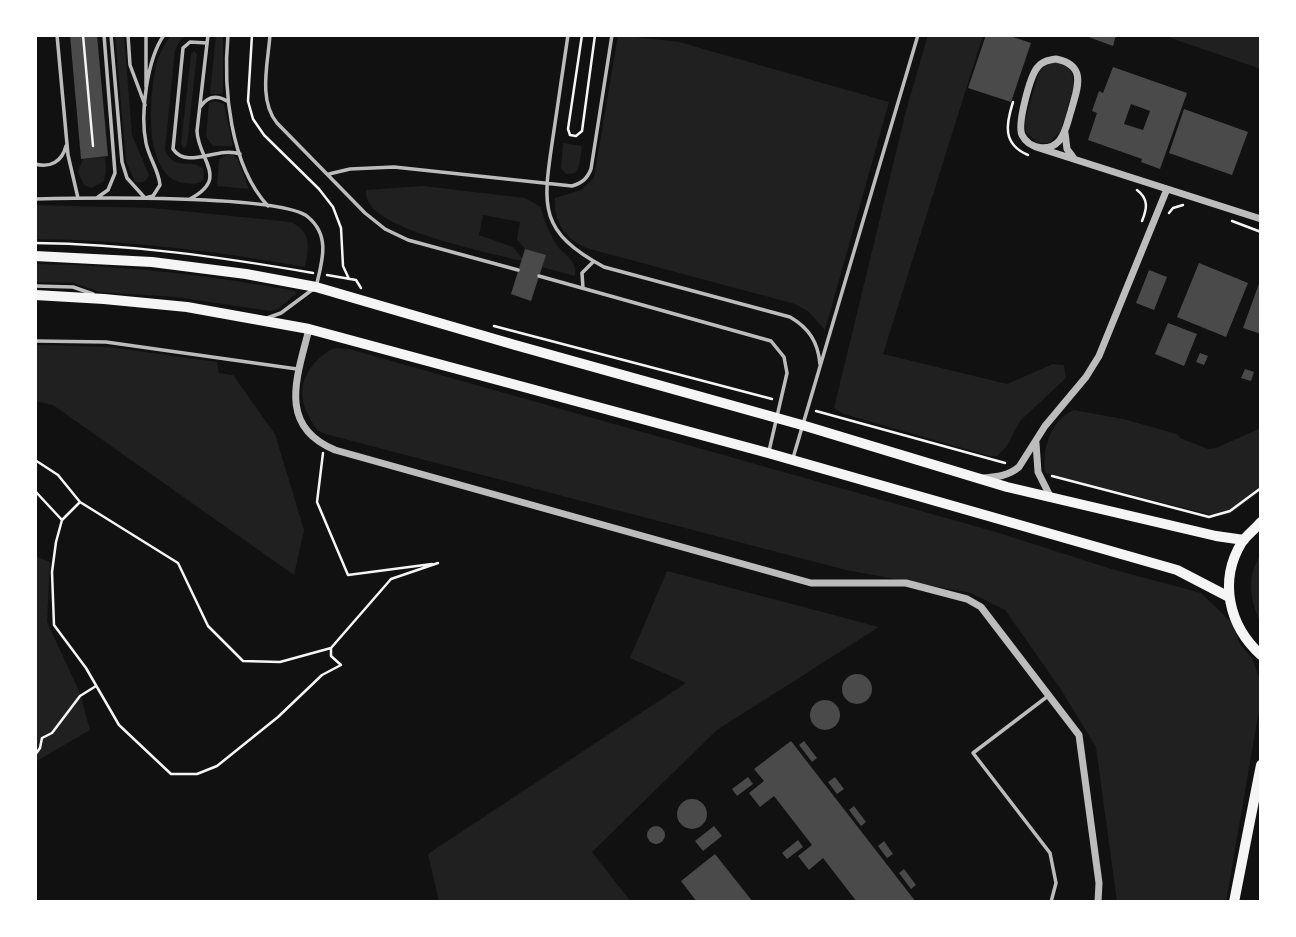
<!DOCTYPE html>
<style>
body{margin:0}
#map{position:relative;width:1296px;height:937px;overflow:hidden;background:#111;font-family:"Libre Baskerville",serif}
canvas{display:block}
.frame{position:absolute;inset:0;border:37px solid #fff;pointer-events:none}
</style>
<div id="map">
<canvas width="1296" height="937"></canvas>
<div class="frame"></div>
</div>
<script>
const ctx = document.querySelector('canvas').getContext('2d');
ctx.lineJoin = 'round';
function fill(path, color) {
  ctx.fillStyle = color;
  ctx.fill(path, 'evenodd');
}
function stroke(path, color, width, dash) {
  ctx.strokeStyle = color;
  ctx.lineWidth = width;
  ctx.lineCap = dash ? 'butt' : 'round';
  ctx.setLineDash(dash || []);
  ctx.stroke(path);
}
fill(new Path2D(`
 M115 35H124L132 135 149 175C146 182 143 183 135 182L126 161Z
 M171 35H188L181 39 175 50 165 150C175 172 187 158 203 168L204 179C198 185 193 184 185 183 141 179 149 89 158 59 161 50 166 43 171 35Z
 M216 35H223V94H210Z
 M618 35 679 42 889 102 825 330 808 311 795 304 586 248C564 238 554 222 555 198L581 190 594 178Z
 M928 35H983L883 354 1007 384 1053 364 1064 365 1066 378 1021 420 1006 447 997 456H990L844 414 834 408 907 107Z
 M1162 35H1261V69Z
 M194 51 197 54 187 145 184 148 181 144 191 54Z
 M1050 62 1062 63 1071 69 1074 85 1061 131 1049 143H1038L1026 132 1025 121 1038 75 1041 69Z
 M215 101 224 104 233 146H213L206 137 209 103Z
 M563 143 582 146 579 166 575 173 566 174 561 168Z
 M230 153 237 158 249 189 217 186 219 159Z
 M105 157 106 172 104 181 92 188 84 185 78 172 83 159Z
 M423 186 525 198 541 207C544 221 549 232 556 244 563 255 578 260 575 276L542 267 545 255 525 249 517 239 520 222 483 215 479 235 513 247 522 258 521 261C488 252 382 232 368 201 366 197 366 194 366 190Z
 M35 205 152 208 291 222C312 232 309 248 305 267 216 251 126 240 35 239Z
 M35 264C122 265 209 275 295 291L296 294 278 309 270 311 176 297 100 292 74 283 35 282Z
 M35 345 109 347 217 362 219 373 233 375 275 434 304 530 294 575 53 405 35 401Z
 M334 348 349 349 999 533 1108 568 1201 593 1232 623 1240 644 1252 658 1261 683V698L1226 902H1117L1096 747 1060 688 1005 610 971 593 846 570 333 436C329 435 321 433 317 430 314 427 311 420 309 416 292 389 309 361 334 348Z
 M1074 410 1123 419 1177 434 1180 438 1208 449 1216 448 1261 428V491L1230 514 1216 516 1045 473C1042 449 1050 420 1074 410Z
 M1261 554V624C1250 600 1246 577 1261 554Z
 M35 556 50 562 47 622 80 693 90 730 35 762Z
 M667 571 879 627 717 730 592 852 631 902H439L428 854 686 683 630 658Z`), '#202020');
fill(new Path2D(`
 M70 35H97L108 156 81 159Z
 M986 35H1007L1031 43 1011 102 968 88Z
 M1083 35H1116L1113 46Z
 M1113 67 1187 93 1160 169 1141 162 1142 159 1088 140 1097 113 1092 111 1099 91 1103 93ZM1131 104 1150 111 1143 130 1124 124Z
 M1184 109 1248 132 1232 175 1169 153Z
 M525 249 546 255 531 301 511 294Z
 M1199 263 1248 283 1226 337 1177 317Z
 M1149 270 1167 277 1154 310 1136 303Z
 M1261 278V334L1243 328Z
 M1168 323 1197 334 1184 366 1155 354Z
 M1200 353 1208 356 1204 365 1196 362Z
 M1245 369 1254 372 1251 381 1241 378Z
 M842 689a15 15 0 1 1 30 0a15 15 0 1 1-30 0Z
 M810 715a15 15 0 1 1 30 0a15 15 0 1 1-30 0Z
 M791 741 916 902H857L823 858 809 870 798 856 812 845 774 796 760 807 749 793 764 781 754 769Z
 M804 741 817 758 812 762 799 745Z
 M748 777 753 784 737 796 732 789Z
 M835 777 844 789 837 794 828 782Z
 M677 814a15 15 0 1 1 30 0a15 15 0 1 1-30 0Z
 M854 806 866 822 861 826 849 810Z
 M647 835a9 9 0 1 1 18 0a9 9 0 1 1-18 0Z
 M714 826 722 836 703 851 695 841Z
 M798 840 803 847 787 859 782 853Z
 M884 841 893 854 887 858 878 846Z
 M715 854 753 902H697L681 881Z
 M904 869 916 885 911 889 899 873Z`), '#4a4a4a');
stroke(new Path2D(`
 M83 35 93 146
 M252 35 248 101 253 119 264 135 319 189 333 207 341 228 343 266 349 279
 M582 35 568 129 570 135 576 136 582 131 595 35
 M1013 102C1006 124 1002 144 1028 155
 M1137 190C1149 199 1147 209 1142 221
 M1169 213 1173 208 1183 205
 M1232 221 1261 232
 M35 243C129 244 221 257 313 273
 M327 275 356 280 361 288
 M494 326 772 399
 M816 411 1005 463
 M323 453 317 502 348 575 432 564
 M35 460 58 475 80 502 178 563 208 626 243 661 280 662 331 648 391 579 438 563
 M1052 476 1209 517 1230 511 1261 488
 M35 491 62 520
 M80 502 62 520 56 542 52 572 54 625 86 668 119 725 171 774H197L217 766 278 717 322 675 341 665 331 656V648
 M35 755 40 748 42 738 52 733 80 696 96 686`), '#f5f5f5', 2.5);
stroke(new Path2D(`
 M57 35 68 155 78 198
 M111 35 122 162 127 178 145 198 153 196 160 185C159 171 149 158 146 143 140 114 147 59 164 35
 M128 35 130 65 145 105
 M228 35C223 88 230 165 268 206
 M270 35C268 63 258 100 277 123L365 213 385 229 408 240 518 270
 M568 35C563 69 558 103 553 137 543 205 537 231 604 267L790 317C809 328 818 342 820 364
 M207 43 190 42 183 48 173 149C187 170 217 146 240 154
 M146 87V35
 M201 106C208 96 217 95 227 101
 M35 164C50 168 62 162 66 146
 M329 174 350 169 394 167 572 186C582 183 587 179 591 169L612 35
 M98 197 108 190 115 173 104 35
 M35 199C79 198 282 194 308 217 331 236 322 262 316 287L281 313 267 318
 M190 199C230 178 198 160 197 131L208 35
 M539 276 771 341 784 357 787 373 769 451
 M35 286 73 287 93 294
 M583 288 582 273 593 262
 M35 341 106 342 297 369
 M793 458 918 35
 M1048 696 973 753 1050 853 1056 883 1051 902`), '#bcbcbc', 3.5);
stroke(new Path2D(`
 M1056 59C1088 65 1077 89 1071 111 1068 120 1066 133 1059 141 1049 152 1029 149 1022 135 1017 124 1030 77 1037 68 1042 61 1049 60 1056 59Z
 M1065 133 1067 149 1073 157
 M1036 147 1261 219
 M309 329C297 377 277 426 335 450L811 583H906L967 599 981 607 1079 735 1099 883 1098 902
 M1036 443 1038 472 1051 498
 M983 478C997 477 1008 476 1019 467L1045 426 1086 377 1099 356 1167 189`), '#bcbcbc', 7);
stroke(new Path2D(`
 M35 256 152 262 246 274 316 287 515 345 802 425 1007 487 1216 536 1244 540
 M35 295 104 299 187 307 309 329 768 453 1177 570 1229 597
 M1261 522C1255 529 1247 535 1242 542 1218 581 1229 626 1261 655
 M1234 902 1261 765`), '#f5f5f5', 10);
</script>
